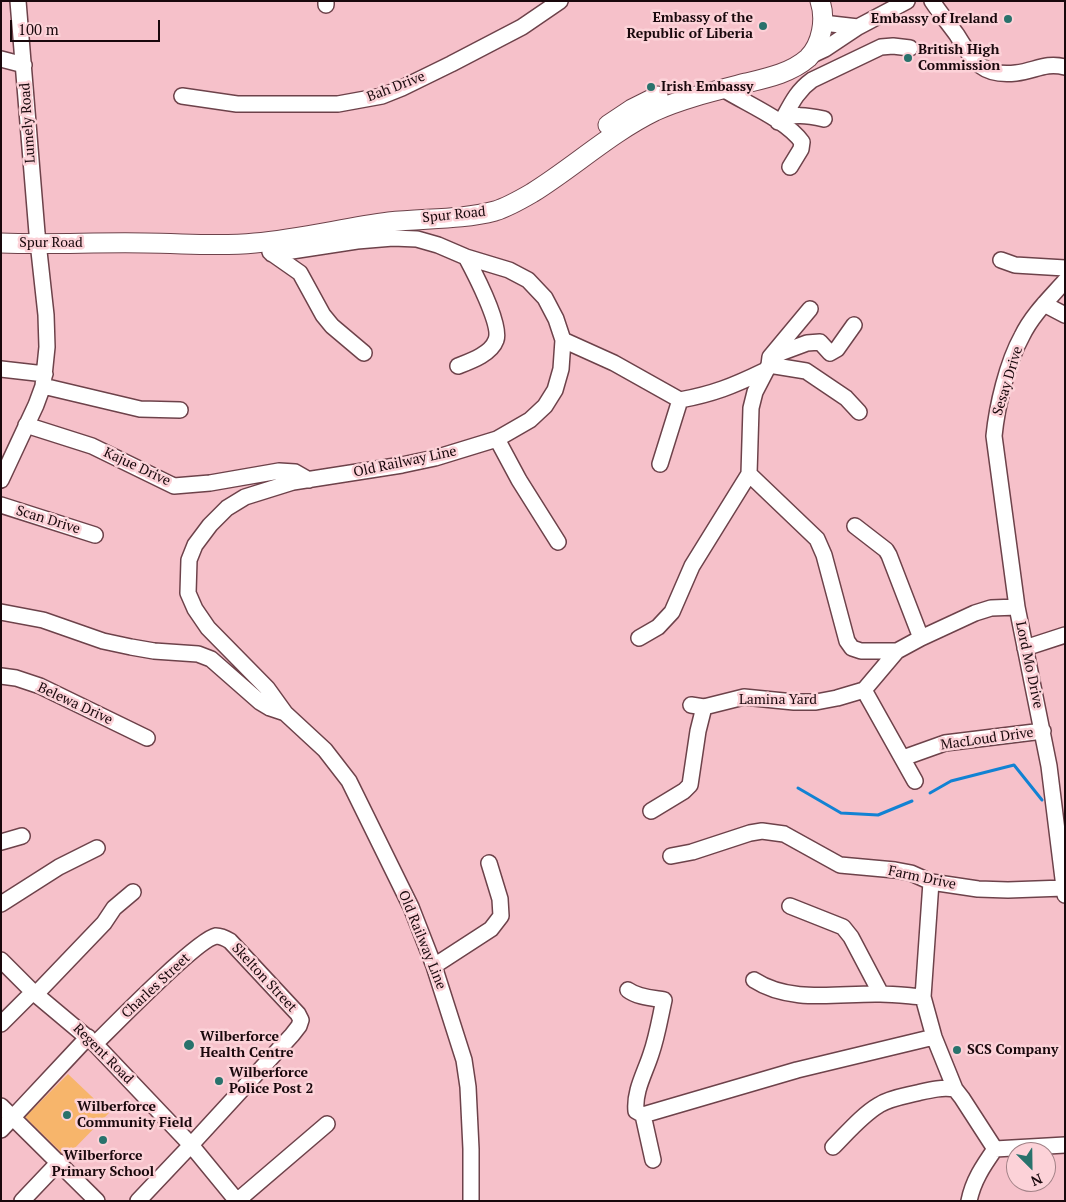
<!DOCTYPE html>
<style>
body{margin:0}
#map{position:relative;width:1066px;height:1202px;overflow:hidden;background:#f6c1ca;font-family:"PT Serif",serif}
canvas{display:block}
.frame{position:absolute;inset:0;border:2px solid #19080c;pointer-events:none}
.north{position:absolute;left:1006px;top:1142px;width:50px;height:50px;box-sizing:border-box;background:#fcd2d8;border:1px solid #a18186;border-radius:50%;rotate:157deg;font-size:14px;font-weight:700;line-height:20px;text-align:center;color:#19080c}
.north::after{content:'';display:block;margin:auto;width:18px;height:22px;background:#29726c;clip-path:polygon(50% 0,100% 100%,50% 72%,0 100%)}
.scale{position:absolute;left:10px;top:20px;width:150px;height:22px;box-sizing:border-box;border:2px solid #19080c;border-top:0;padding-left:6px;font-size:15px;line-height:18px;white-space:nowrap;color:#19080c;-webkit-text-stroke:4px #fcd2d8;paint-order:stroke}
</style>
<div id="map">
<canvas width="1066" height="1202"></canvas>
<div class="frame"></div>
<div class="north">N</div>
<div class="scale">100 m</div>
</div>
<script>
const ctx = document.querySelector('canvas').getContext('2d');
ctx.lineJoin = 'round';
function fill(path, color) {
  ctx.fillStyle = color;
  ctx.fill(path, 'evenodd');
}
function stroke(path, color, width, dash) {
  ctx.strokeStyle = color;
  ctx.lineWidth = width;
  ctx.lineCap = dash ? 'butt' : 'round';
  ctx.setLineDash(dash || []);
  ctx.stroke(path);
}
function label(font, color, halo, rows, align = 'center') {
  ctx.font = font + ' "PT Serif",serif';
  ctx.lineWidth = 5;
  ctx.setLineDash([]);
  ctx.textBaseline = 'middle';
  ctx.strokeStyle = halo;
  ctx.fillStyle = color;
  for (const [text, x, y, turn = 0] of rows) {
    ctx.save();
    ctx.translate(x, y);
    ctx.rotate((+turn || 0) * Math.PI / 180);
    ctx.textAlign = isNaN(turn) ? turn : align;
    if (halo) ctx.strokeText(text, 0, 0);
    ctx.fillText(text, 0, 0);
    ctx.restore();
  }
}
fill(new Path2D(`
 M68 1074 109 1113 66 1157 25 1117Z`), '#f7b56b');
stroke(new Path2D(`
 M798 788 841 813 878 815 912 801
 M930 793 951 781 1014 765 1042 800`), '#1282d3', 3);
const minor = new Path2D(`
 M932 1C940 13 949 24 957 35 973 61 982 77 1016 73 1035 71 1045 62 1065 67
 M326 5V1
 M823 23 858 27
 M810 56 825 49 858 27 907 1
 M1 59 24 65
 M723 89C747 104 786 120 802 142L801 149 790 167
 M182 96 237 104H338L382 96 402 88 451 64 522 27 560 1
 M784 117C792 102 798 90 812 80L881 47 893 46 910 48
 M778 122C790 112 810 116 824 119
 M270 252 300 273 323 315 332 326 364 353
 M272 254 357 241 393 238 417 239 438 245 466 257 509 270 528 280 545 298 556 319 563 340 561 369 555 390 545 406 530 420 497 439 435 458 402 465 293 482 245 497 227 508 210 525 195 545 189 560 188 593 195 609 208 628 267 688 285 713 325 750 349 781 411 907 434 966 464 1060 468 1087 471 1149V1201
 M1001 260 1015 265 1065 268
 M1065 281C1050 298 1032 315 1022 336 1007 363 997 406 994 436L1017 607 1049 766 1065 895
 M1044 304 1065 315
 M563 340 614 363 680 400C713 394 733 386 764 371
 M772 356 807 343 820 342 830 353 837 349 854 325
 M769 365 806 371 846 398 859 412
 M458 366C471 361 491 354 496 340 502 325 474 272 466 257
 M1 369 45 374
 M43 386 140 409 180 410
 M26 425 92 446 174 486 210 483 279 471 295 472 309 480
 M497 439 519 480 558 542
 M660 464 680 400
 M749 474 817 539 824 555 847 641 852 648 861 651H897
 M1 480 36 405 43 386 47 347 46 315 37 233 18 1
 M1 505 95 535
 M855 526 886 550 889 555 921 638
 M1 612 43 620 103 641 131 647 154 651 198 654 211 659 260 702 270 708 285 713
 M639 638 658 627 672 612 692 566 749 474 751 408 755 392 769 365 770 357 810 309
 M1025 648 1065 635
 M1 676 16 678 40 686 147 738
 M864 690 915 781
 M691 705 704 707 744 697 794 702H816L837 698 864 690 897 651 921 638 975 613 991 608 1017 607
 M903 758 945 743 1043 731
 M651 811 684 791 690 785 698 731 704 707
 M1 842 22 836
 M671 856 692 852 750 833 762 831 784 834 840 865 895 870 911 873 931 882 978 889 1008 890 1064 888
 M931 882 923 997 934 1037 955 1089 962 1098 995 1149
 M1 904 59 867 97 848
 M790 906 843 927 851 937 881 994
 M1 960 33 992 95 1044 191 1145 237 1201
 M434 966 491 929 501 916 500 899 489 863
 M754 980C791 1004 839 993 880 994 895 994 909 996 923 997
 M628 990C637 997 652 998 664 1000 660 1018 657 1037 651 1054 645 1073 634 1091 636 1111L643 1115 797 1070 934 1037
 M36 994 104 923 114 908 133 892
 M1 1024 33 992
 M95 1044C113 1026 198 939 216 936 221 936 225 938 230 941L298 1014 301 1020 299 1026 292 1035 191 1145 138 1201
 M1 1106 97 1201
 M643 1115 653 1160
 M1 1130 88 1037
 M833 1147C847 1133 862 1115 879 1105 890 1098 905 1096 917 1093 930 1090 941 1087 955 1089
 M995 1149 1065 1145
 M22 1201 59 1162
 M237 1201 327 1124
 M969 1201C973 1181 983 1166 995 1149`);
const major = new Path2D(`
 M608 125 632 109 658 96
 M1 243C49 245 97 242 145 243 182 243 218 247 255 243 300 239 344 228 389 222 424 218 461 220 495 211 508 207 520 200 532 193 574 167 610 133 655 111 684 98 715 91 746 83 767 78 791 73 808 58 822 44 826 19 820 1`);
stroke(minor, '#6d424a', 18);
stroke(major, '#6d424a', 21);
stroke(minor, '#fff', 15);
stroke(major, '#fff', 19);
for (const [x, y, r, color] of [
 [1008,19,5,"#29726c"],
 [763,26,5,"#29726c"],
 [908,58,5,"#29726c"],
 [651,87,5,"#29726c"],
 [189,1045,6,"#29726c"],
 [957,1050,5,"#29726c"],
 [219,1081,5,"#29726c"],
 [67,1115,5,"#29726c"],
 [103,1140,5,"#29726c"]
]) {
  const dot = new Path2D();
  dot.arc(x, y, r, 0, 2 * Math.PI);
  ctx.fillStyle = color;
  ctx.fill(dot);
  stroke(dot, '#fcd2d8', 2);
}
label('bold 14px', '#19080c', '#fcd2d8', [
 ["Embassy of the",753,18,"right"],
 ["Republic of Liberia",753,34,"right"],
 ["Embassy of Ireland",998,19,"right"],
 ["British High",918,50],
 ["Commission",918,66],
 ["Irish Embassy",661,87],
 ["Wilberforce",200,1037],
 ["Health Centre",200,1053],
 ["SCS Company",967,1050],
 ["Wilberforce",229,1073],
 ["Police Post 2",229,1089],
 ["Wilberforce",77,1107],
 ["Community Field",77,1123],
 ["Wilberforce",103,1156,"center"],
 ["Primary School",103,1172,"center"]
], 'left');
label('14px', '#19080c', '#fcd2d8', [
 ["Bah Drive",396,87,-21],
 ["Lumely Road",28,123,-94],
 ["Spur Road",454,215,-6],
 ["Spur Road",51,243],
 ["Sesay Drive",1008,381,-73],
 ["Old Railway Line",405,462,-12],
 ["Kajue Drive",137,467,25],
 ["Scan Drive",48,520,17],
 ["Lord Mo Drive",1029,665,78],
 ["Lamina Yard",778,700],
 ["Belewa Drive",75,704,25],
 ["MacLoud Drive",987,739,-8],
 ["Farm Drive",922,878,12],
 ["Old Railway Line",422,940,68],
 ["Skelton Street",264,978,47],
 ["Charles Street",156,986,-43],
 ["Regent Road",103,1054,45]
]);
</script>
